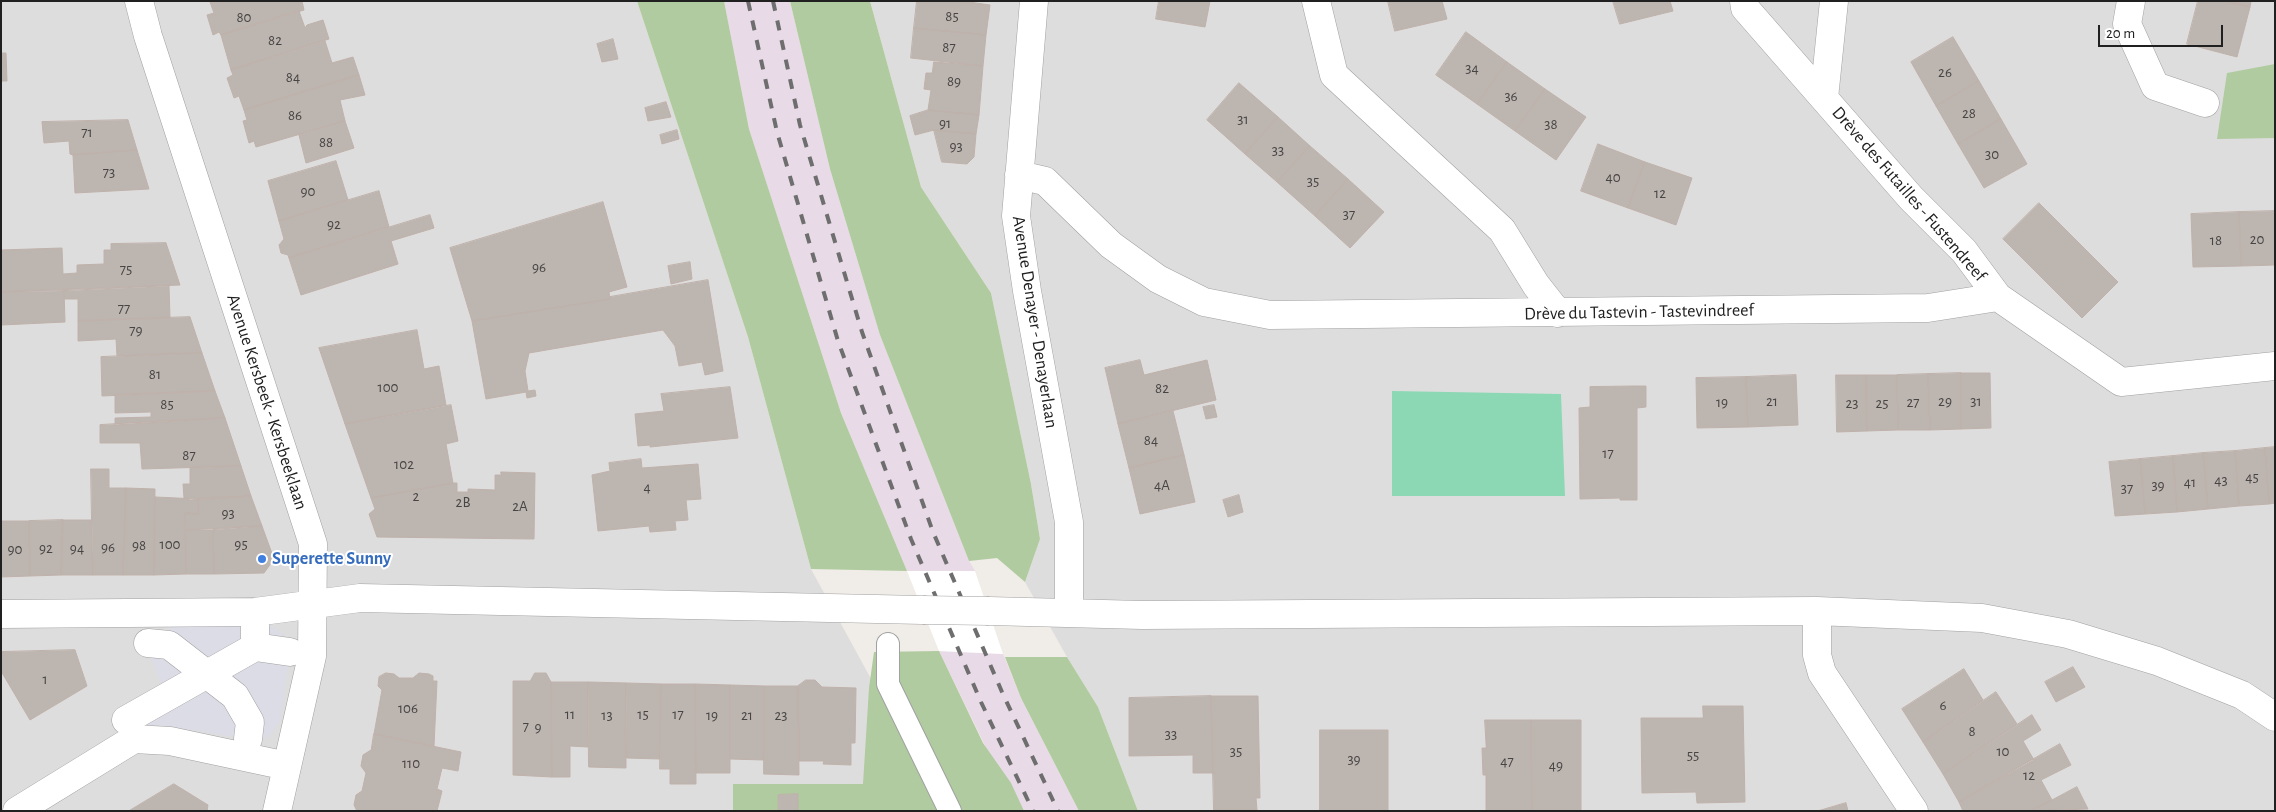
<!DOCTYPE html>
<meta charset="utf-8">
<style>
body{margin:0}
#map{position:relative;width:2276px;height:812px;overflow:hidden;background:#f0ece7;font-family:"Alegreya Sans",sans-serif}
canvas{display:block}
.frame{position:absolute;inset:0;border:2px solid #202020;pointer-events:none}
.scale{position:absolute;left:2098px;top:25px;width:125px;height:22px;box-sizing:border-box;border:2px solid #202020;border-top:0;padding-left:6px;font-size:15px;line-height:18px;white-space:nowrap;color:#202020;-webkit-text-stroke:4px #fff;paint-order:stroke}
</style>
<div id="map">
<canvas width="2276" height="812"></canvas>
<div class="frame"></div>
<div class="scale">20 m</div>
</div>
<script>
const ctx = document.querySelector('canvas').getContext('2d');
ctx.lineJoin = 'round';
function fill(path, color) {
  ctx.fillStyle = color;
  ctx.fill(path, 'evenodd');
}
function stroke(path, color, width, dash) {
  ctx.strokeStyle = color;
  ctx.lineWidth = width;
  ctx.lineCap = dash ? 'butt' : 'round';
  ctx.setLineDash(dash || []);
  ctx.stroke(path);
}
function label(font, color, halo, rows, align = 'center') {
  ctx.font = font + ' "Alegreya Sans",sans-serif';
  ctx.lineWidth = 4;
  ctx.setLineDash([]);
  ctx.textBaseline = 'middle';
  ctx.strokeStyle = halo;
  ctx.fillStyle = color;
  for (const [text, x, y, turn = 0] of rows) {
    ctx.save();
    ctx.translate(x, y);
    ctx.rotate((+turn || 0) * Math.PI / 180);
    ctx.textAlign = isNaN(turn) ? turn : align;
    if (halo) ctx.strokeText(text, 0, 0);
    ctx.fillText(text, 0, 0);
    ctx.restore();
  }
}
fill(new Path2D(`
 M1 1H637L748 337 811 569 870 677 938 811H1Z
 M870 1H2275V811H1138L1098 707 1067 657 1025 582 1040 539 1031 484 991 293 921 187Z`), '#dedddd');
fill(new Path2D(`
 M724 1H790L830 169 880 335 969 561 975 571H907L841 413 749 129Z
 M939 651 1003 654 1021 698 1079 811H1017Z`), '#e8dae7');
fill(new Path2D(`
 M637 1H724L749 129 841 413 907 571 811 569 748 337Z
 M790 1H870L921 187 991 293 1031 484 1040 539 1025 582 997 558 969 561 880 335 830 169Z
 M2275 64V138L2217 139 2227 73Z
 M939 651 983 743 1011 783 1024 811H733V784H863L869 688 874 652Z
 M1005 657H1067L1098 707 1138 811H1079L1021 698Z`), '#b0cb9f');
fill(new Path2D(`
 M1392 391 1561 394 1565 496H1392Z`), '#8cd8b4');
fill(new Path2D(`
 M170 625H255L273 627 288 639 290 652 280 721 268 738 248 739 159 725 132 728 161 684 148 650 169 637Z`), '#dbdce5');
fill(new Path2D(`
 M907 571H975L1003 654 939 651Z`), '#fff');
const building = new Path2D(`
 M302 1 304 10 221 35 219 32 213 35 207 15 214 13 210 2 212 1Z
 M917 1H962L990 5 986 35 914 28Z
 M1159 1H1210L1205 27 1156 19Z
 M1388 1H1442L1447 19 1395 31Z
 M1613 1H1670L1673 11 1620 24Z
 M2198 1H2226L2250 7 2237 57 2187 44Z
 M2226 1H2251L2250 7Z
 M299 11 305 28 307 25 323 20 329 39 231 70 221 35Z
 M914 28 986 35 983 66 911 58Z
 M1466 32 1507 62 1477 104 1436 75Z
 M1953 37 1979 81 1936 106 1911 62Z
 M613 39 618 59 602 62 597 44Z
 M325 41 332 63 353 57 359 75 244 110 239 96 234 98 227 78 233 75 231 70Z
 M1 53H6L7 81H1Z
 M934 62 983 66 979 115 928 110 931 90 924 89 926 73H932Z
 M1507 62 1545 89 1515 131 1477 104Z
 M359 75 365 95 340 100 345 121 256 147 254 141 249 143 243 121 247 120 244 110Z
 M1979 81 2001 119 1958 144 1936 106Z
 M1239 83 1278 117 1245 154 1207 120Z
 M1545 89 1586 117 1556 160 1515 131Z
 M666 102 671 117 648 121 645 108Z
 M928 110 979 115 976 134 934 130 915 135 910 116Z
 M1278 117 1310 146 1277 182 1245 154Z
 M2001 119 2027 164 1984 188 1958 144Z
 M128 120 137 150 73 155 70 154 69 141 44 143 42 122Z
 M345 121 354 148 306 163 299 135Z
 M677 130 679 139 662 144 660 135Z
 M934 130 976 134 974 157 967 164 942 162Z
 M1598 144 1645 162 1628 208 1581 191Z
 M1310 146 1348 179 1315 216 1277 182Z
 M137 150 149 189 75 193 73 155Z
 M336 161 348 200 279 221 268 181Z
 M1645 162 1692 178 1676 225 1628 208Z
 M1348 179 1384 212 1350 248 1315 216Z
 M379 191 389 227 289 258 288 255 281 253 279 245 284 239 279 221Z
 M603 202 627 287 609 292 610 299 472 321 450 248Z
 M2039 203 2118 282 2082 318 2003 239Z
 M2275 211V265L2241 266 2239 212Z
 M2239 212 2241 266 2193 267 2191 214Z
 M430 215 434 228 391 241 398 264 301 295 289 258Z
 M166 243 180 285 1 292V250L62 248 63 274 77 273V265L104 264V250H111V244Z
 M690 262 692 279 671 284 668 266Z
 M708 280 723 371 705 375 702 362 679 366 675 346 663 330 529 353 525 371 528 391 535 390 536 396 527 398 526 392 486 399 472 321 610 299V297Z
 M169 286 170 318 78 321V299H64V291Z
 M64 291 65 322 1 325V292Z
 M190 317 202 353 117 356 116 339 78 341V321Z
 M417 330 424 369 439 366 446 405 345 424 319 348Z
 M202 353 215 391 102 396 101 357Z
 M1140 360 1144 375 1207 360 1216 400 1118 424 1105 368Z
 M1961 373V429L1930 430 1928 374Z
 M1961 373H1990L1991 428 1961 429Z
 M1928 374 1930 430H1898L1897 375Z
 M1796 375 1798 425 1748 427 1746 377Z
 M1836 375H1866L1867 431 1837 432Z
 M1866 375H1897L1898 430 1867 431Z
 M1746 377 1748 427 1697 428 1696 378Z
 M1633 386H1646V407L1637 408V500H1620V498L1580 499 1579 408 1590 407V387Z
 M730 387 738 438 650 447V445L638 446 635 414 664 411 661 394Z
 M215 391 225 418 115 425V418L151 417V412L115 413V395Z
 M451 405 458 441 446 444 453 483 371 498 345 424Z
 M1214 405 1217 417 1206 419 1203 407Z
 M1173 411 1184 455 1129 468 1118 424Z
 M225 418 241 466 142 469 140 443H100V425Z
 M2275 447V503L2269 504 2265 448Z
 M2265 448 2269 504 2239 506 2235 451Z
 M2235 451 2239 506 2208 509 2203 453Z
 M2203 453 2208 509 2177 512 2173 456Z
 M1184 455 1195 502 1140 514 1129 468Z
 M2173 456 2177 512 2145 514 2140 459Z
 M641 459 642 468 698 464 701 499 686 500 688 520 675 521 676 530 650 532 649 526 598 531 592 475 610 471 609 463Z
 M2140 459 2145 514 2115 516 2109 462Z
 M241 466 251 496 190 500 184 498 183 484H190V468Z
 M91 469H109V488H126L123 575H93Z
 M501 472 535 473 534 539 377 537 369 514 375 509 371 498 453 483H457V492H468V489L495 490V475H501Z
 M126 488 155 489 154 575H123Z
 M1239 495 1243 512 1228 517 1223 500Z
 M251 496 262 526 186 530 185 513 198 514V499Z
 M155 497 198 499V514L185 513 186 574 154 575Z
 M63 520 61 575 30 576 29 521Z
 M63 520H91L93 575H61Z
 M1 521H29L30 576 1 577Z
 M262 526 274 559 264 573 214 574 213 530Z
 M186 530H213L214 574H186Z
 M75 650 87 686 30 720 1 671V652Z
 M2073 667 2085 687 2056 702 2045 682Z
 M1964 669 1983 700 1923 742 1902 709Z
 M386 673 394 674 399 678H413L419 673 429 674 433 676V681H437L434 746 374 734 382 690 378 686 379 677Z
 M535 673H546L551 682 552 777 513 775V681H530Z
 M806 680H815L822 687 856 688 855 743H851V765L823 764 824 761H799L798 686Z
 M551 682H588V747L570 746V777H552Z
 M588 682 626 683V768L589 767Z
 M626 683 661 684 660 759 627 758Z
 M661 684H695L696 784H670V769H660Z
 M695 684 730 685V773H696Z
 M730 685 764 686V760L730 759Z
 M764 686H798L799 775 764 774Z
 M1996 692 2017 724 1943 774 1923 742Z
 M1211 696 1213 773H1193V755L1129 756V698Z
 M1211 696H1258L1260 798H1256L1257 810H1214Z
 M1703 706H1743L1745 802 1697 803 1696 792 1642 793 1641 718H1703Z
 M2032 715 2041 730 2023 741 2034 760 1959 802 1943 774Z
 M1485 720H1531L1532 811H1486V775H1483L1482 748H1486Z
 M1531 720H1581V811H1532Z
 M1320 730H1388V811H1320Z
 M374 734 461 752 458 771 442 768 437 789 442 791 437 811H357L354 805 356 795 362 791 366 773 361 766 363 755 371 750Z
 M2060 744 2071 765 2041 780 2052 800 2030 811H1963L1959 802Z
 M174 784 208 805 207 811H129Z
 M2077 787 2088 809 2030 811 2052 800Z
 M798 794V811H778V795Z
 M1846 803 1848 811H1818Z`);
fill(building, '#bdb5b0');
stroke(building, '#c0b2ab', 1);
const service = new Path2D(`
 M888 644V684L950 811`);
const pedestrian = new Path2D(`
 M148 643 169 645 235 696 250 722 248 739
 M255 647 290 652
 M126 720 255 647V625`);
const minor = new Path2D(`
 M139 1 148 36 313 544 312 656 277 811
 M1034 1 1016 216 1027 291 1069 522V613
 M1316 1 1334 75 1502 230 1536 285 1558 313
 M1744 1 1745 8 1911 198 1964 251 1998 297 2121 382 2275 366
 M2131 1 2127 24 2155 86 2205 103
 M1824 98 1834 1
 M1019 175 1045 181 1111 245 1158 279 1204 302 1270 315 1928 308 1998 297
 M989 611 1142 615 1817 611 1982 618 2068 634 2157 661 2242 695 2275 717
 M1817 611V655L1822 673 1914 811
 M1 614 255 612 360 598 923 610
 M17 811 134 739 170 741 287 766`);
stroke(service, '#a1a1a1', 24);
stroke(pedestrian, '#a1a1a1', 29);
stroke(minor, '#a1a1a1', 29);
stroke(service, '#fff', 22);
stroke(pedestrian, '#fff', 28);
stroke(minor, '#fff', 28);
stroke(new Path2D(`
 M748 1 777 132 838 341 911 539 981 702 1033 811
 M773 1 800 125 862 332 933 532 1002 692 1058 811`), '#6e6e6e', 4, [10, 10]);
const minorBridge = new Path2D(`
 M923 610 989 611`);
stroke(minorBridge, '#a1a1a1', 29, []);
stroke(minorBridge, '#fff', 28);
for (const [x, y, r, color] of [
 [262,559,5,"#3f7fe0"]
]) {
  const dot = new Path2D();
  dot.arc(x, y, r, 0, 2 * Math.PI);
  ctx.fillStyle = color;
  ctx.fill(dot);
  stroke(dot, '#fff', 2);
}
label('15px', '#474544', null, [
 ["85",952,16],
 ["80",244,17],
 ["82",275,40],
 ["87",949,47],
 ["34",1472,68],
 ["26",1945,72],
 ["84",293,77],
 ["89",954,81],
 ["36",1511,96],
 ["28",1969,113],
 ["86",295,115],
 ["31",1243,119],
 ["91",945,123],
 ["38",1551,124],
 ["71",87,132],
 ["88",326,142],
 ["93",956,146],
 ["33",1278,150],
 ["30",1992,154],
 ["73",109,172],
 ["40",1613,177],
 ["35",1313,181],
 ["90",308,191],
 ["12",1660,193],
 ["37",1349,214],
 ["92",334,224],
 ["20",2257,239],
 ["18",2216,240],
 ["96",539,267],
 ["75",126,269],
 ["77",124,308],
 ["79",136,330],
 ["81",155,374],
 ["100",388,387],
 ["82",1162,388],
 ["21",1772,401],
 ["29",1945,401],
 ["31",1976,401],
 ["19",1722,402],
 ["27",1913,402],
 ["23",1852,403],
 ["25",1882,403],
 ["85",167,404],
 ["84",1151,440],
 ["17",1608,453],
 ["87",189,455],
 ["102",404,464],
 ["45",2252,477],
 ["43",2221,480],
 ["41",2190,482],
 ["4A",1162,485],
 ["39",2158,485],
 ["4",647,487],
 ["37",2127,488],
 ["2",416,496],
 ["2B",463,502],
 ["2A",520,506],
 ["93",228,513],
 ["100",170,544],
 ["95",241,544],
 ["98",139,545],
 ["96",108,547],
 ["92",46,548],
 ["94",77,548],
 ["90",15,549],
 ["1",45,679],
 ["6",1943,705],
 ["106",408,708],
 ["11",570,714],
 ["15",643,714],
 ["17",678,714],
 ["13",607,715],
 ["19",712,715],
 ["21",747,715],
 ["23",781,715],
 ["7",526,726],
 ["9",538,727],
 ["8",1972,731],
 ["33",1171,734],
 ["35",1236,751],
 ["10",2003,751],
 ["55",1693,755],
 ["39",1354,759],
 ["47",1507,761],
 ["110",411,763],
 ["49",1556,765],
 ["12",2029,775]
]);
label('18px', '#202020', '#fff', [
 ["Drève des Futailles - Fustendreef",1909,194,49],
 ["Drève du Tastevin - Tastevindreef",1639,312,-1],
 ["Avenue Denayer - Denayerlaan",1035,322,81],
 ["Avenue Kersbeek - Kersbeeklaan",267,402,72]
]);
label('bold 18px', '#366cbe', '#fff', [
 ["Superette Sunny",272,559]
], 'left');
</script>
